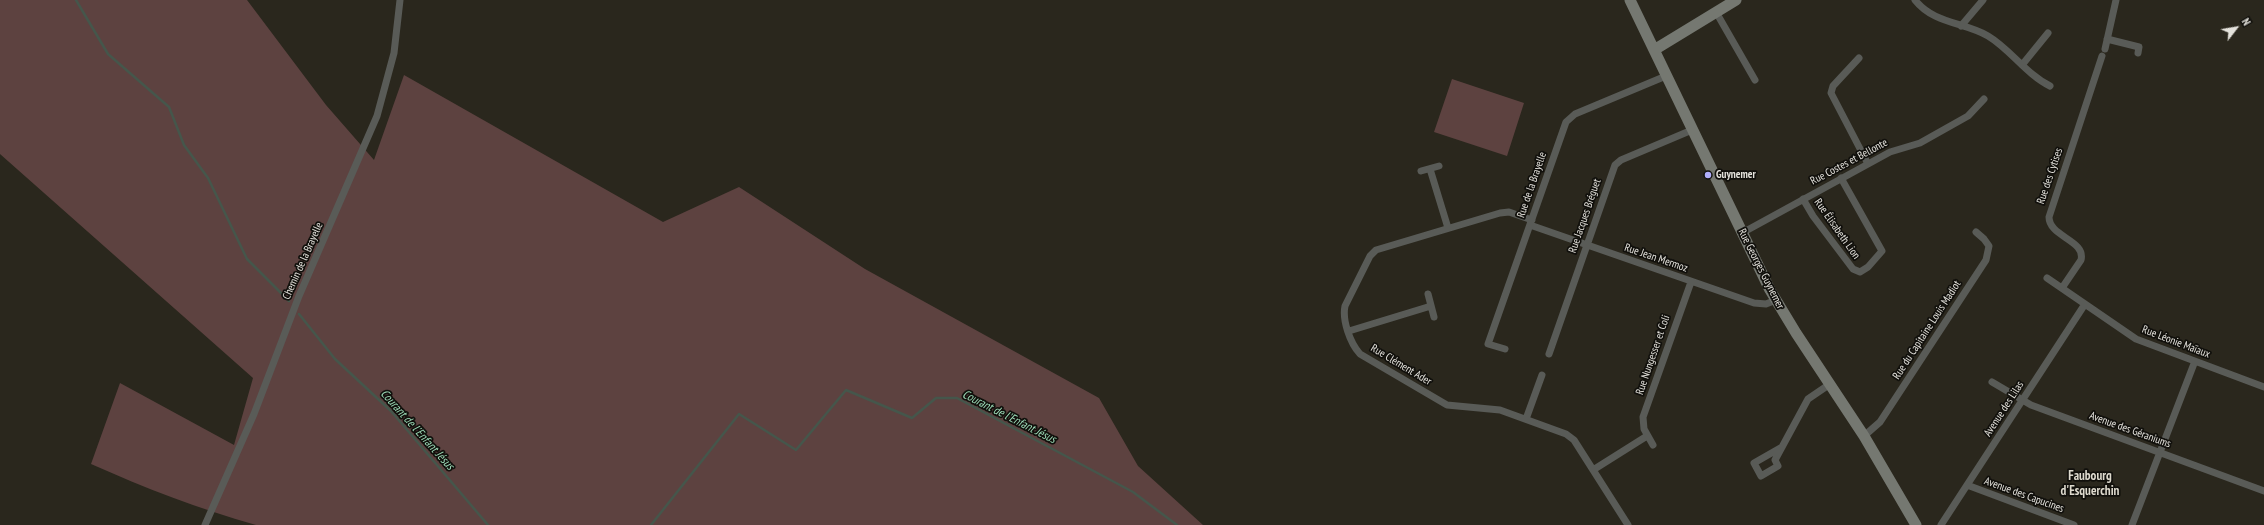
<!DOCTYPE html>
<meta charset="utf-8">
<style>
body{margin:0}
#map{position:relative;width:2264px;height:525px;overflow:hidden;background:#2a271d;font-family:"PT Sans Narrow",sans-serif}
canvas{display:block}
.north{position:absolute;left:2216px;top:8px;width:40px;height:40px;-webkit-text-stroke:3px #11100c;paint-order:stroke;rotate:59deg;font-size:11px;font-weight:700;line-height:16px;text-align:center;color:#e4e2dc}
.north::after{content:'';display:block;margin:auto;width:14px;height:18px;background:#e4e2dc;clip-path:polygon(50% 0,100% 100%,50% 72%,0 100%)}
</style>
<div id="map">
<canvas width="2264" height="525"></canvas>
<div class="north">N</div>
</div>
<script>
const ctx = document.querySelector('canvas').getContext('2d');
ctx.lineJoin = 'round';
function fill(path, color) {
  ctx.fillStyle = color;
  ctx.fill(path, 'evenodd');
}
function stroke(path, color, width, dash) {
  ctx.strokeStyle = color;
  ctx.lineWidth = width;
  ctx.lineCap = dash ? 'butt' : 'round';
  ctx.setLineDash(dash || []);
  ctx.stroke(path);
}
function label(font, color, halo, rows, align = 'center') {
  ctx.font = font + ' "PT Sans Narrow",sans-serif';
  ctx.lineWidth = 3.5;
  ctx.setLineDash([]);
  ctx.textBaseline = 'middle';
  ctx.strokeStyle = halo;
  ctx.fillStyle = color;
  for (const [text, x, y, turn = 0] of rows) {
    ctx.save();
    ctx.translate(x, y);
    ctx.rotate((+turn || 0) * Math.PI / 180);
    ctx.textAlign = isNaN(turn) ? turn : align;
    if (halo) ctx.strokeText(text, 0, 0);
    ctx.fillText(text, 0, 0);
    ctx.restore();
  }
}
fill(new Path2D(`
 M0 0H247L326 105 374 160 404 75 663 222 739 187 865 269 1099 398 1138 466 1203 525H256C199 509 145 488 91 464L120 383 234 445 253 378 0 154Z
 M1452 79 1524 103 1507 156 1434 132Z`), '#5d4240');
stroke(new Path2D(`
 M76 0 108 54 169 107 184 145 208 178 247 259 289 301
 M299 314 335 359 391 411 488 525
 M651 525 739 414 796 450 846 390 912 418 936 398H957L1133 492 1177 525`), '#45564b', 2.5);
stroke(new Path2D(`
 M1915 0C1934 24 1964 22 1988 36 2010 49 2026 74 2050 86
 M1716 12 1755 80
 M1961 26 1983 0
 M2107 39 2139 47 2138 53
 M2105 49 2116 0
 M1859 58 1833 86 1831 93 1868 164
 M2022 65 2048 33
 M1430 169 1448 228
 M1421 171 1439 166
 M1803 199 1813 216 1853 269 1860 272 1868 267 1882 251 1841 178
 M1532 220 1509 212 1500 213 1376 250 1370 256 1345 306C1342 320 1350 343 1360 354L1447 405 1500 410 1566 434 1574 440 1628 525
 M1530 225 1754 303 1766 304 1776 300
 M1742 233 1890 152 1920 143 1968 116 1984 99
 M2047 278 2136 339 2264 387
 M2062 288 2081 260C2086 240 2049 237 2049 217L2102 56
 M1428 294 1434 317
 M1349 331 1431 306
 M1505 349 1488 344 1566 122 1575 114 1666 76
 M1549 354 1615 165 1621 160 1692 130
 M1992 382 2031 405 2264 491
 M1526 419 1542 375
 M1864 436 1880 422 1986 260 1989 246 1984 239 1976 232
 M1653 445 1644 429 1643 417 1691 282
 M1782 447 1754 463 1761 476 1778 466 1775 460 1808 399 1830 384
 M1593 470 1647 436
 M1967 485 2074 525
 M205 525 254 414 299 296 377 116 394 53 400 0
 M1941 525 2085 304
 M2132 525 2195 361`), '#595b57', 7);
stroke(new Path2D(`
 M1630 0 1770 290 1796 333 1864 436 1916 525
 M1654 50 1736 0`), '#757871', 11);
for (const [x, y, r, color] of [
 [1708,175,4,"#b0aefa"]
]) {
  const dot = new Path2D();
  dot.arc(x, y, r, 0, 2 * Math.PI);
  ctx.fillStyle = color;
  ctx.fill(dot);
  stroke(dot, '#11100c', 1.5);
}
label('11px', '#e4e2dc', '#11100c', [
 ["Rue Costes et Bellonte",1849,162,-28],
 ["Rue des Cytises",2050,176,-71],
 ["Rue de la Brayelle",1532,185,-71],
 ["Rue Jacques Bréguet",1585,216,-71],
 ["Rue Élisabeth Lion",1837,229,55],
 ["Rue Jean Mermoz",1656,258,19],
 ["Chemin de la Brayelle",303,261,-66],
 ["Rue Georges Guynemer",1761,269,63],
 ["Rue du Capitaine Louis Madiot",1927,330,-57],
 ["Rue Léonie Maïaux",2176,342,21],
 ["Rue Nungesser et Coli",1653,355,-71],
 ["Rue Clément Ader",1401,365,31],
 ["Avenue des Lilas",2004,409,-57],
 ["Avenue des Géraniums",2130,430,20],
 ["Avenue des Capucines",2024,495,20]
]);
label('bold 11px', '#e4e2dc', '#11100c', [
 ["Guynemer",1716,175]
], 'left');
label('italic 12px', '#9ddcb8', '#11100c', [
 ["Courant de l'Enfant Jésus",1009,417,27],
 ["Courant de l'Enfant Jésus",417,430,48]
]);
label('bold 13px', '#dedace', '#11100c', [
 ["Faubourg",2090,476],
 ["d'Esquerchin",2090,491]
]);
</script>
